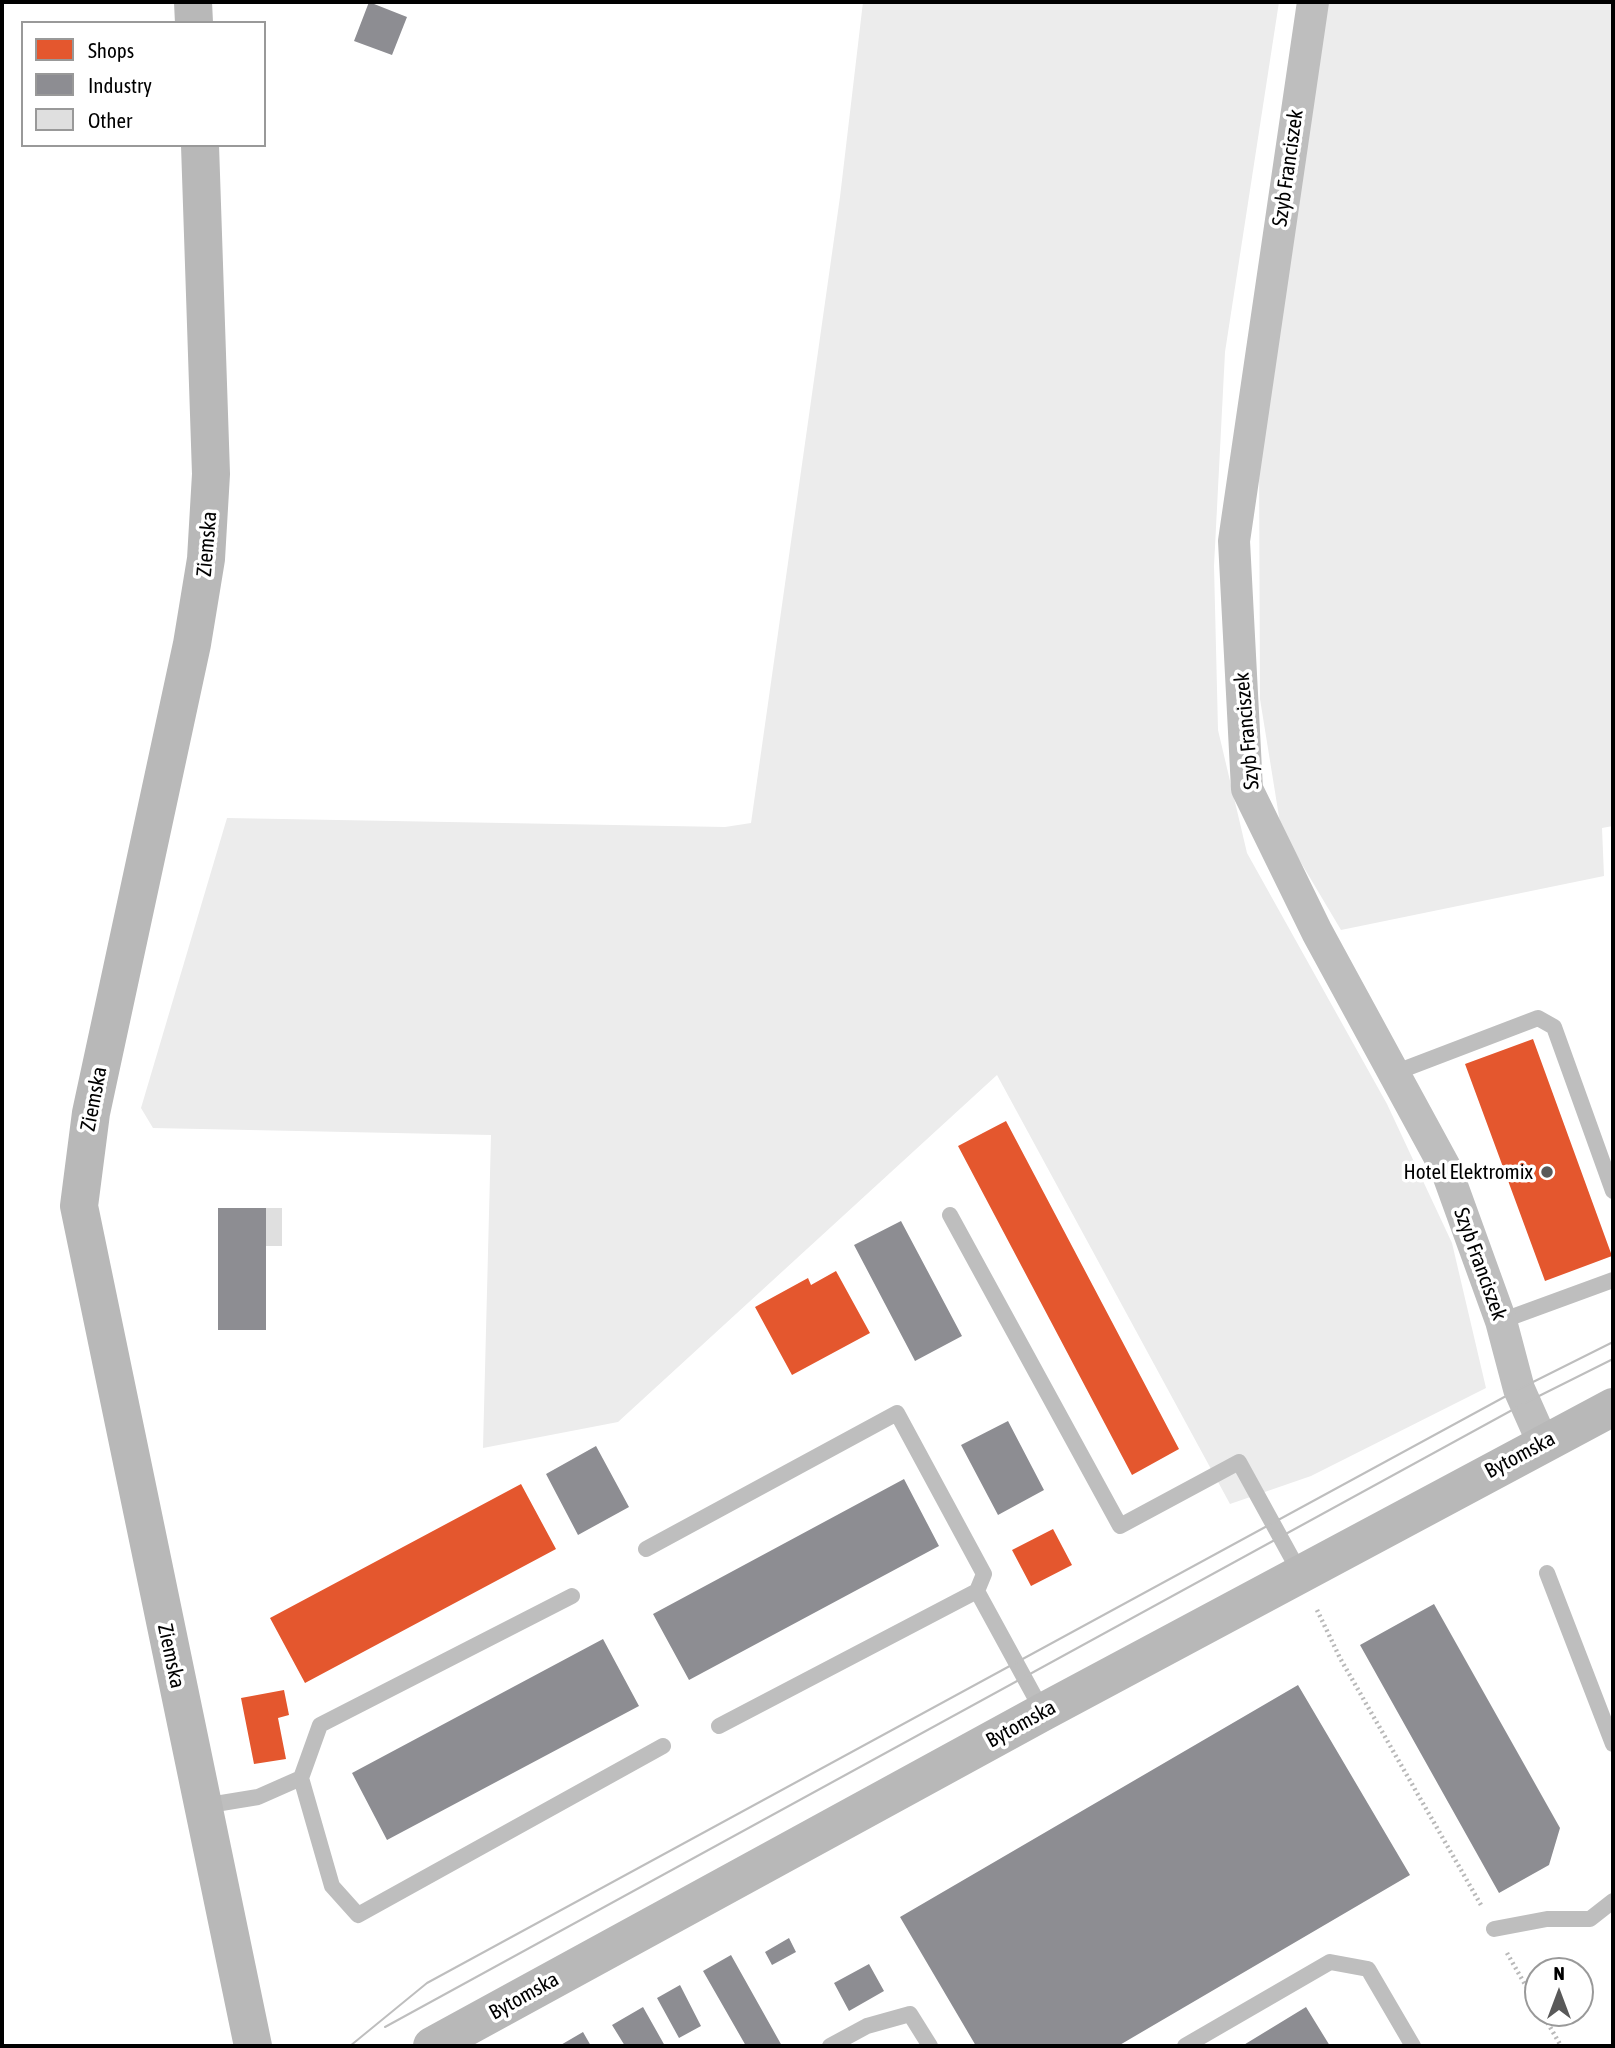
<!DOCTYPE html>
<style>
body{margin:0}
#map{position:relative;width:1615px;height:2048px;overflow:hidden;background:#fff;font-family:"Asap Condensed",sans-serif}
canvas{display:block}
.frame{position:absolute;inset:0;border:4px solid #000;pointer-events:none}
.legend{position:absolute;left:21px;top:21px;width:245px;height:126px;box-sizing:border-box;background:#fff;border:2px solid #999;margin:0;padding:9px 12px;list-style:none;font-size:21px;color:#000}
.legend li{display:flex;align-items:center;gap:14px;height:35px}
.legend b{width:35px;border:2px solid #999}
.north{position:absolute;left:1524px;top:1957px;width:70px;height:70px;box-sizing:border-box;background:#fff;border:2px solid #999;border-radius:50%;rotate:0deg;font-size:19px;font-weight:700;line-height:28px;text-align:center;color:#000}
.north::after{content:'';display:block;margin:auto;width:24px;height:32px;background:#595959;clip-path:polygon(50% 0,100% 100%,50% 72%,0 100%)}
</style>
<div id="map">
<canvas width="1615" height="2048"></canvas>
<div class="frame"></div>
<ul class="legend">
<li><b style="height:19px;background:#e4572e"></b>Shops</li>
<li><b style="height:19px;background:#8d8d92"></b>Industry</li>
<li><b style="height:19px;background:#dfdfdf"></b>Other</li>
</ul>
<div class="north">N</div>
</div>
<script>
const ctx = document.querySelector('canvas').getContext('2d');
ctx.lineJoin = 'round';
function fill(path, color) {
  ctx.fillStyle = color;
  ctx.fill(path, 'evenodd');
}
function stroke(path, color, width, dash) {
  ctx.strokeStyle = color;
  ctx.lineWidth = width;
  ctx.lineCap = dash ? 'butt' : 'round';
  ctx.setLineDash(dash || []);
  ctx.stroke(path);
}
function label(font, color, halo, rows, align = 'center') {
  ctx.font = font + ' "Asap Condensed",sans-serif';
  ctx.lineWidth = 7;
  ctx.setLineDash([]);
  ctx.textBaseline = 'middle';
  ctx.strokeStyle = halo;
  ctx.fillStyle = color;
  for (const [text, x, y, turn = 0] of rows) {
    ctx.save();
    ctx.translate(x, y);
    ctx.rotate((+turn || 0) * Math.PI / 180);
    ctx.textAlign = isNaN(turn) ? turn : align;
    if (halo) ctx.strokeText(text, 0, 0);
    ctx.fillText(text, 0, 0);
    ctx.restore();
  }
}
fill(new Path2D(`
 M863 2H1279L1225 352 1214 566 1218 730 1247 853 1387 1104 1452 1243 1486 1388 1311 1476 1230 1504 997 1075 618 1422 483 1448 491 1135 153 1128 141 1108 227 818 725 827 751 823 840 197Z
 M1328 2H1613V826L1602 828 1604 876 1341 930 1281 829 1260 699 1259 458Z`), '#ececec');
fill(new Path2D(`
 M1533 1039 1612 1256 1545 1281 1465 1064Z
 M1006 1121 1179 1449 1132 1475 958 1146Z
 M836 1271 870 1333 792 1375 755 1307 808 1278 811 1285Z
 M521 1484 556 1549 305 1683 270 1618Z
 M1053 1529 1072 1565 1031 1586 1012 1550Z
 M284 1690 289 1715 278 1718 286 1759 254 1764 241 1698Z`), '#e4572e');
fill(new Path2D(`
 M369 2 407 17 392 55 354 41Z
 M218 1208H266V1330H218Z
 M901 1221 962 1336 915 1361 854 1245Z
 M1008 1421 1044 1490 998 1515 961 1445Z
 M596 1446 629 1507 578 1535 546 1474Z
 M904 1479 939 1546 689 1680 653 1614Z
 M1434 1604 1560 1828 1549 1865 1499 1893 1360 1645Z
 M603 1639 639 1706 387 1840 352 1773Z
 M1298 1685 1410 1875 1118 2046H976L900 1917Z
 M789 1938 796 1952 772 1965 765 1952Z
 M731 1955 782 2046H746L703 1971Z
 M869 1964 884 1991 849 2011 834 1983Z
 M680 1985 701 2026 679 2038 657 1998Z
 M643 2007 665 2046H625L612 2025Z
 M1306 2007 1330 2046H1242Z
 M583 2032 591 2046H559Z`), '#8d8d92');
fill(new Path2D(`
 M266 1208H282V1246H266Z`), '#dfdfdf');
stroke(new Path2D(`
 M1317 1610 1340 1658 1481 1905
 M1507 1953 1538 2007
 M1542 2013 1561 2046`), '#b9b9b9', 4.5, [2, 3.5]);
stroke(new Path2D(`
 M1394 1073 1538 1018 1554 1027 1613 1191
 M950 1215 1120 1526 1239 1462 1300 1573
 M1501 1321 1613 1280
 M646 1549 897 1413 984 1574 977 1591 1043 1712
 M1547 1573 1613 1744
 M719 1726 977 1591
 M301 1778 332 1886 358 1915 663 1746
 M203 1806 258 1797 301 1778 320 1725 572 1596
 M1494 1929 1547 1919H1590L1613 1901
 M830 2046 867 2026 910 2014 930 2046
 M1185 2046 1330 1962 1368 1969 1413 2046`), '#bebebe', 16);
stroke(new Path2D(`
 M1313 2 1234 541 1247 789 1317 932 1446 1169 1501 1321 1519 1389 1543 1443`), '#bebebe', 32);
stroke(new Path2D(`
 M193 2 194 23
 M200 145 211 474 206 559 192 644 91 1113 79 1206 253 2046
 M432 2046 1043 1712 1613 1407`), '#b8b8b8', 38);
stroke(new Path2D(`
 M385 2027 1525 1403 1613 1359
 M350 2046 427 1983 1519 1389 1613 1342`), '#bebebe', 2);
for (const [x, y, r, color] of [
 [1547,1172,7,"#595959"]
]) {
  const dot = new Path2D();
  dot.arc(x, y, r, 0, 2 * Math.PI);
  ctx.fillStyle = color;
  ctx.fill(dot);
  stroke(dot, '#fff', 2.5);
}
label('21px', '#000', '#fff', [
 ["Szyb Franciszek",1288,168,-82],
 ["Ziemska",207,544,-85],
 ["Szyb Franciszek",1247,731,-95],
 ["Ziemska",94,1099,-79],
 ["Szyb Franciszek",1480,1264,70],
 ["Bytomska",1520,1455,-28],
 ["Ziemska",171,1656,78],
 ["Bytomska",1021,1724,-29],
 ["Bytomska",524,1996,-29]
]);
label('21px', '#000', '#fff', [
 ["Hotel Elektromix",1533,1172]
], 'right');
</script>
